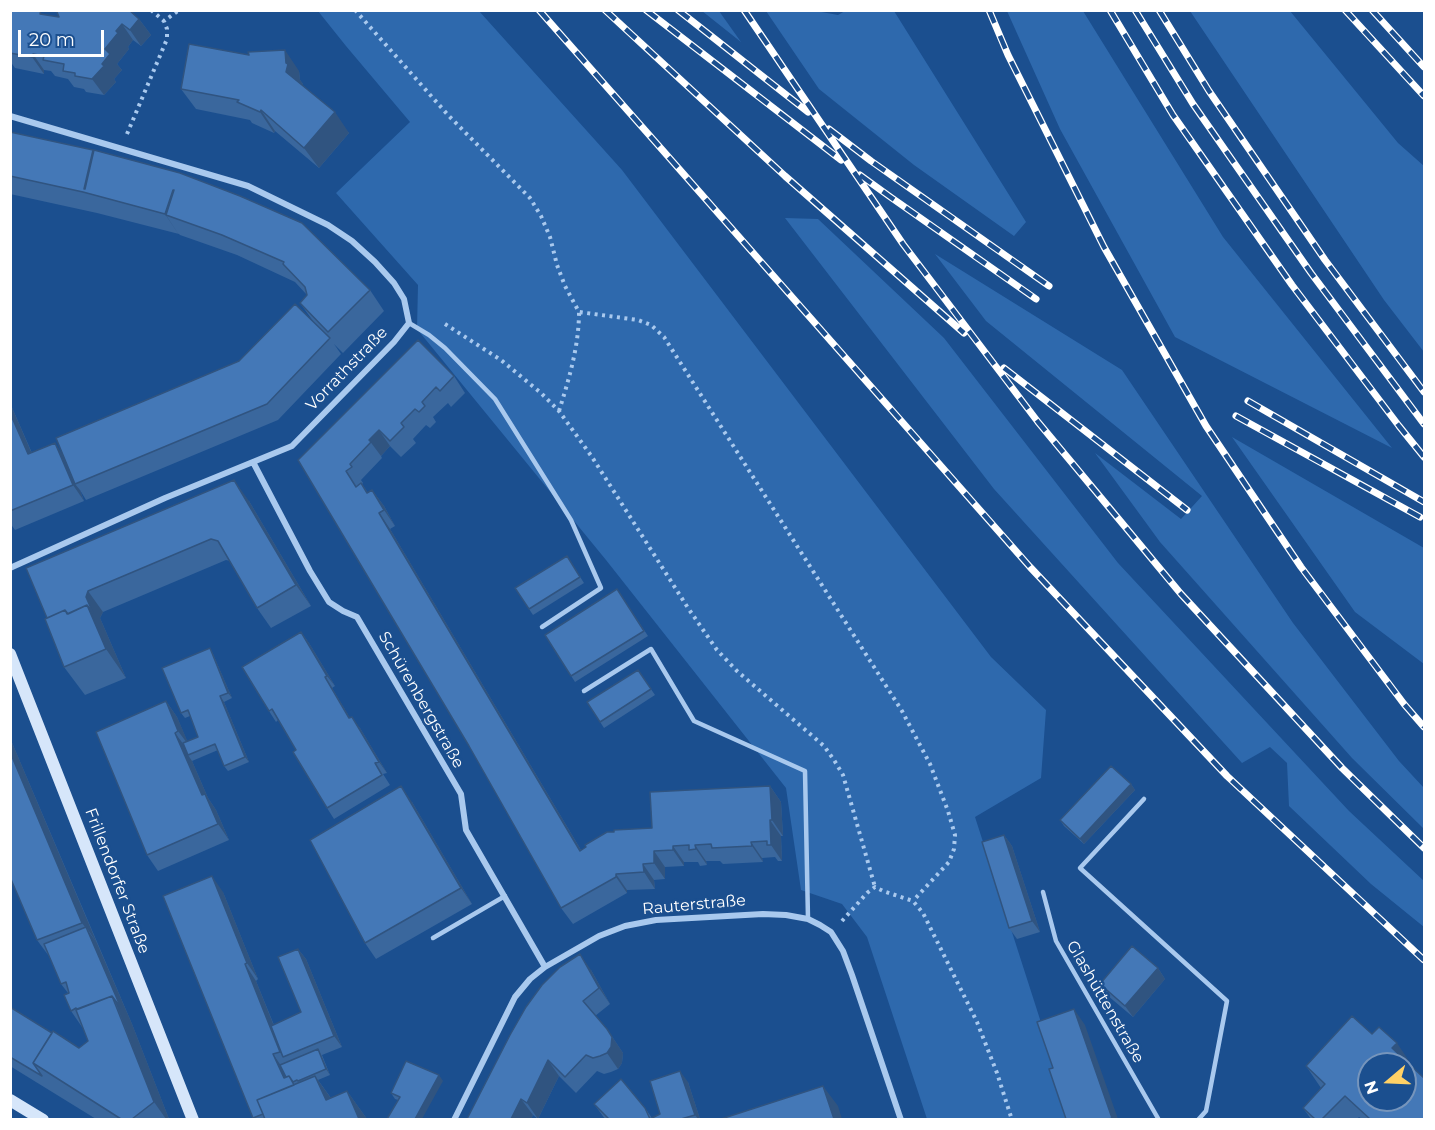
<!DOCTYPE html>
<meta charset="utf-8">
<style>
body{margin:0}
#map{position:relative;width:1435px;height:1130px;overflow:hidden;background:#1b4f8f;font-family:Montserrat,sans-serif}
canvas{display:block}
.frame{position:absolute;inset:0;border:12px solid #fff;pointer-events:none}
.north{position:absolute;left:1357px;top:1052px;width:60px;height:60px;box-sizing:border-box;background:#1b4f8f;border:2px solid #7695bc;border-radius:50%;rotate:251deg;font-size:16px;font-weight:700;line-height:24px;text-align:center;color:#fff}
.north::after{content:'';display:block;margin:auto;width:21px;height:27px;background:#ffd166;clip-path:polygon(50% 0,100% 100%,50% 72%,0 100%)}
.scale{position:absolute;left:18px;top:30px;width:86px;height:27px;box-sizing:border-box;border:3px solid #fff;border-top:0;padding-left:8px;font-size:18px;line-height:21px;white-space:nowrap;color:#fff;-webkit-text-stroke:4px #1b4f8f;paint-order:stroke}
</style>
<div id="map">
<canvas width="1435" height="1130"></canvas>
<div class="frame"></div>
<div class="north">N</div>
<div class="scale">20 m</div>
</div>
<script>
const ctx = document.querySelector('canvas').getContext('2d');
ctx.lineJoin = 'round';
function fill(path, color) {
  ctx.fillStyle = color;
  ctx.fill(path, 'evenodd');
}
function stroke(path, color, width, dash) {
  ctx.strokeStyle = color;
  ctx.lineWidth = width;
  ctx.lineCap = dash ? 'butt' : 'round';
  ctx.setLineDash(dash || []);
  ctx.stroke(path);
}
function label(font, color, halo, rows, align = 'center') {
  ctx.font = font + ' Montserrat,sans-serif';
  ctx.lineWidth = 5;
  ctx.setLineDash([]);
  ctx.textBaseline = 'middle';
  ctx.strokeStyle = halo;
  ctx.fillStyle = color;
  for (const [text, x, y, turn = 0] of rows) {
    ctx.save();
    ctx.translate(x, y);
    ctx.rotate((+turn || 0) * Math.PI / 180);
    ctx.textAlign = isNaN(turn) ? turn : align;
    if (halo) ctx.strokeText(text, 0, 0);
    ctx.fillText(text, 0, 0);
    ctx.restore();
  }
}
fill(new Path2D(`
 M318 11H479L622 170 991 657 1046 710 1041 778 975 817 1072 1119H927L867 937 842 904 801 890 786 788 606 560 417 329 418 285 336 193 410 122 346 46Z
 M702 11H719L741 42Z
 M766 11H816L838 15 845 11H894L1026 222 1014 236 914 165 819 89Z
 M1007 11H1083L1223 237 1392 448 1175 337 1060 129Z
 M1190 11H1290L1398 143 1424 166V352L1384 300Z
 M785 218 818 219 944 338 1118 563 1349 811 1424 881V927L1371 884 1289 806 1287 763 1270 747 1242 763 994 489Z
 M935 254 1122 370 1293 623 1399 761 1424 788V829L1352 758 1160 542 1095 453 1181 519 1202 496 986 321Z
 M1232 437 1424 548V664L1355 612Z`), '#2e69ad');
stroke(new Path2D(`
 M151 10 164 21
 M355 10 448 115 530 198 541 216 550 237 557 265 565 286 579 312 638 320 651 325 664 337 902 711 930 764 948 811 955 835 954 849 949 862 913 901
 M127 134 167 39V29L164 21 179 10
 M445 324 501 360 541 393 559 411 592 457 688 608 717 650 737 671 824 746 834 760 843 775 875 887
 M559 411C569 379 579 346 579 312
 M842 921 867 893 875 887 883 891 913 901 923 913 977 1022 997 1073 1012 1120`), '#a9c9ee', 4, [3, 4.5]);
stroke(new Path2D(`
 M409 323 429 335 445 348 495 399 571 520 601 588 542 627
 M584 691 651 649 694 721 805 771 808 919
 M1144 799 1080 868 1227 1001 1206 1111 1198 1120
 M1043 892 1056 941 1159 1120
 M433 938 505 896`), '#a9c9ee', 4.5);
stroke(new Path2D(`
 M10 116 248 186 328 225 352 241 375 262 394 283 404 299 409 323 394 342 292 446 165 498 10 568
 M253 462 310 571 329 602 343 611 357 617 461 794 466 830 545 967
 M454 1120 515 997 530 979 545 967 599 936 625 926 656 920 763 914 786 915 808 919 820 925 831 932 843 951 852 975 901 1120`), '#a9c9ee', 6);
stroke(new Path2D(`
 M10 654 193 1120
 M10 1100 43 1120`), '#d6e6fa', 12);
const rail = new Path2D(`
 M539 10 1030 567 1227 776 1424 960
 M605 10 785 176 964 333
 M646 10 841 160
 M678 10 808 112
 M744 10 903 244 1038 422 1181 594 1342 768 1424 848
 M989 10 1008 55 1104 247 1206 426 1301 567 1404 704 1424 727
 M1110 10 1173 115 1292 285 1399 426 1424 457
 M1135 10 1193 104 1311 273 1424 424
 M1159 10 1209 91 1325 260 1424 392
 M1345 10 1424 96
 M1372 10 1424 67
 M829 129 871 161 1049 286
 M860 175 889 196 1036 299
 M1004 368 1187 510
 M1248 401 1424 502
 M1236 416 1420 517`);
stroke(rail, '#fff', 7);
stroke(rail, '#1b4f8f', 4.5, [14]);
fill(new Path2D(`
 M10 10 59 17 139 19 151 35 141 46 133 40 128 47 129 49 117 64 122 70 114 79 116 82 104 95 86 92 84 89 74 87 68 79 55 76 51 71 44 70V74L15 68 10 61Z
 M299 71 300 80 303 84 302 86 349 133 319 168 275 131 274 133 252 123 250 120 196 109 181 89Z
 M10 132 93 150 94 152V150L370 290 384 311 343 353 334 344 341 354 278 420 86 500 80 490 84 501 15 530 10 523V403L32 453 62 454 239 361 313 321 300 303 307 295 295 282 237 255 180 235 179 234 97 213 10 194Z
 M454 376 465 393 451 407 448 403 433 417 436 422 430 428 426 425 413 439 416 443 401 457 390 446 381 456 382 458 361 480 363 483 362 484 368 493 372 490 384 506 395 526 390 529 581 850 614 832 652 828 770 786 781 802 783 836H781L782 861H778L775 857 762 858 763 862 723 864 720 861H706L707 865 700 866 698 862H684V866L665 867V879L654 880 655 889 627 890V893L573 924 561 908 469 746 298 460Z
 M249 501 311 606 271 628 257 608 230 561 226 560 103 612 100 618 126 678 85 695 64 667 47 618 26 568Z
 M567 556 584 583 533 615 515 588Z
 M617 589 648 636 575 682 545 635Z
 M301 632 309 643 335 686 332 688 350 718 360 728 387 773 383 774 390 785 334 819 327 808 296 750 278 720 276 722 269 711Z
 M210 648 213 654 232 698 224 702 249 762 228 771 224 766 218 750 192 761 208 798 216 810 229 840 158 871 147 855 166 701 177 717 187 741 198 737 190 716 185 718 181 713Z
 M638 670 655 695 604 728 587 702Z
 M10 738 132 1024 169 1119H96L10 1066V1007L52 1033 79 1048 88 1041 83 1026 82 1027 71 1011 68 993 61 984 51 959 37 940 10 877Z
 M1131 784 1135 790 1084 844 1064 826 1060 820Z
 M412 802 472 904 376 959 365 943Z
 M1004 835 1012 846 1040 932 1017 939 1009 928Z
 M223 892 258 979 256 981 274 1025 301 1012 298 949 306 959 342 1047 322 1055 330 1075 318 1080 331 1098 347 1091 367 1119H254L253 1118Z
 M1158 968 1165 979 1133 1017 1107 995 1100 984Z
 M591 970 610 1004 595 1016 607 1029 623 1053 622 1063 618 1069 611 1072 604 1074 597 1071 576 1093 559 1076 538 1119 533 1115 531 1119H467Z
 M1372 1034 1411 1064 1410 1065 1425 1119H1362L1359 1117 1357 1119H1311L1303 1108 1321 1088 1306 1066Z
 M443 1081 398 1100 395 1099 391 1093Z
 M688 1082 700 1119H605L594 1104 645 1108 652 1118 660 1114Z`), '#3a679d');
fill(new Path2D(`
 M139 19 151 35 141 46 130 30Z
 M122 24 133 40 128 47 129 49 117 64 122 70 114 79 116 82 104 95 92 79 102 64 105 49 116 31Z
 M285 50 299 71 300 80 303 84 301 93 286 72Z
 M33 54 44 70V74L32 57Z
 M261 110 275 131 274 133 260 112Z
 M335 112 349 133 319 168 304 148Z
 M93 150 107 171 101 197 84 189Z
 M173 190 188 211 166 215 179 235 165 214Z
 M10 403 39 470 28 454 10 413Z
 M379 430 390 446 381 456 369 440Z
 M55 443 66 459 75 484 80 490 84 501 73 485Z
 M234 480 249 501 311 606 296 585Z
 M372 490 384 506 395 526 384 510Z
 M379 513 390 529 591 867 580 851Z
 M88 591 103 612 100 618 126 678 106 649 87 605 86 597Z
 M301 632 309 643 335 686 327 676Z
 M210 648 213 654 232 698 228 693Z
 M325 677 332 688 357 729 349 718Z
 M220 696 224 702 249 762 245 757Z
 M166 701 177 717 190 747 178 731Z
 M352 717 360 728 387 773 379 762Z
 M175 733 187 749 188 755 192 761 208 798 216 810 229 840 218 824 202 795Z
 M10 738 97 943 82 923 10 752Z
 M1131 784 1135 790 1084 844 1080 839Z
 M401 786 412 802 472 904 461 888Z
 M770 786 781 802 783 836 772 820Z
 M770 820 781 836 782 861 771 845Z
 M1004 835 1012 846 1040 932 1032 921Z
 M751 842 762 858 763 862 752 846Z
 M695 845 706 861 707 865 696 849Z
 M673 846 684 862V866L673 850Z
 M654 851 665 867V879L654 863Z
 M643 864 654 880 655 889 644 872Z
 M616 874 627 890V893L616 877Z
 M212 876 223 892 258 979 247 963Z
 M86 927 97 943 132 1024 169 1119H166L154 1102Z
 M298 949 306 959 342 1047 334 1036Z
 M580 954 591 970 610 1004 599 988Z
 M245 964 256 981 286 1056 283 1057 280 1052Z
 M1158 968 1165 979 1133 1017 1125 1006Z
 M1074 1009 1085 1025 1118 1119H1113L1112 1118Z
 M607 1029 623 1053 622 1063 618 1069 607 1053Z
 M1397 1043 1411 1064 1406 1069 1392 1048Z
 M318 1049 321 1055 330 1075 326 1069Z
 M273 1054 284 1070 290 1083 284 1078Z
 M548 1060 559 1076 538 1119 527 1103Z
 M680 1071 688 1082 700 1119H698L695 1115Z
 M439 1075 443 1081 422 1119H415Z
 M315 1076 335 1104 326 1100Z
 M823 1086 838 1106 842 1119H834Z
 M347 1091 367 1119H359Z
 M521 1099 533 1115 531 1119H511Z`), '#305480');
const building = new Path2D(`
 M10 10H41L40 14 59 17 57 12 60 10H129L139 19 130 30 122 24 116 31 118 33 105 49 110 54 102 64 104 66 92 79 75 76V73L63 71 64 64 43 60 44 56 33 54 32 57 10 53Z
 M189 44 249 55 248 52 285 50 286 63 288 64 286 72 335 112 304 148 261 110 260 112 237 102 239 100 181 89Z
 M10 132 93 150 84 189H85L94 150 180 173 240 196 302 223 370 290 328 332 300 303 307 295 305 287 283 264 284 262 222 235 166 215 174 190H173L165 214 83 192 10 176Z
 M295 304 330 338 267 404 75 484 56 438 239 361Z
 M418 340 454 376 440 391 436 387 422 402 425 406 419 412 415 409 401 423 404 427 390 441 379 430 369 440 371 442 350 464 352 467 346 471 356 487 361 483 367 493 372 490 384 510 379 513 580 851 586 847 585 845 607 832H614V830L652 828 650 792 770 786 772 820H770L771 845H767V841L751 842 752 846 712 848 711 844 695 845 696 849 689 850V845L673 846V850L654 851V863L643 864 644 872 616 874V877L561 908 469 746 298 460Z
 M10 413 28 454 55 443 73 485 10 511Z
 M234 480 296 585 257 608 218 541 211 539 88 591 86 597 93 613 87 605 68 614 65 610 47 618 26 568Z
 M567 556 580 577 529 609 515 588Z
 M617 589 644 631 571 676 545 635Z
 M87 605 106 649 64 667 45 619 65 610 67 614Z
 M301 632 327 676 325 677 349 718 352 717 379 762 375 763 382 775 327 808 293 752 296 750 272 709 269 711 242 667Z
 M210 648 228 693 220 696 245 757 224 766 215 744 188 755 183 743 198 737 188 710 181 713 162 668Z
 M638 670 651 689 600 722 587 702Z
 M166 701 178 731 175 733 202 795 205 794 218 824 147 855 96 732Z
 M10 752 82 923 37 940 10 877Z
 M1111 766 1131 784 1080 839 1060 820Z
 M401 786 461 888 365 943 310 840Z
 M1004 835 1032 921 1009 928 982 842Z
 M212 876 247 963 245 964 280 1052 273 1054 284 1078 289 1076 294 1085 257 1100 263 1114 253 1118 163 896Z
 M86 927 121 1008 112 996 77 1009 76 1008 71 1011 64 995 69 993 66 982 61 984 44 944Z
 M1132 946 1158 968 1125 1006 1100 984Z
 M298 949 334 1036 283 1057 271 1026 301 1012 278 957Z
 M580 954 599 988 583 1001 607 1029 612 1037 611 1047 607 1053 600 1056 593 1058 586 1055 565 1077 548 1060 527 1103 521 1099 511 1119H467L510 1035 526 1007 542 985 560 967Z
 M112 996 154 1102 132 1119H121L33 1063 53 1031 79 1048 88 1041 76 1010Z
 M10 1007 52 1033 33 1063 42 1076 10 1057Z
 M1074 1009 1112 1118 1109 1119H1066L1049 1069 1053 1068 1037 1022Z
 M1352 1016 1372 1034 1379 1027 1397 1043 1392 1048 1425 1079V1119H1370L1345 1096 1322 1119H1315L1303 1108 1325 1084 1306 1066ZM1369 1064H1405V1100H1369Z
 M318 1049 326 1069 298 1081 297 1080 293 1082 289 1076 286 1077 280 1065Z
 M406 1061 439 1075 415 1119H387L400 1097 391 1093Z
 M680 1071 695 1115 681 1119H652V1118L660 1114 650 1081Z
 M315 1076 326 1100 347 1091 359 1119H265L257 1100Z
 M621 1079 645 1108 650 1119H609L594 1104Z
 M823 1086 834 1119H721Z`);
fill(building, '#4478b7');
stroke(building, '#305480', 1.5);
label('16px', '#fff', '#1b4f8f', [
 ["Vorrathstraße",347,369,-46],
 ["Schürenbergstraße",421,700,60],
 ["Frillendorfer Straße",117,881,69],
 ["Rauterstraße",694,905,-5],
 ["Glashüttenstraße",1105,1002,60]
]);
</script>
